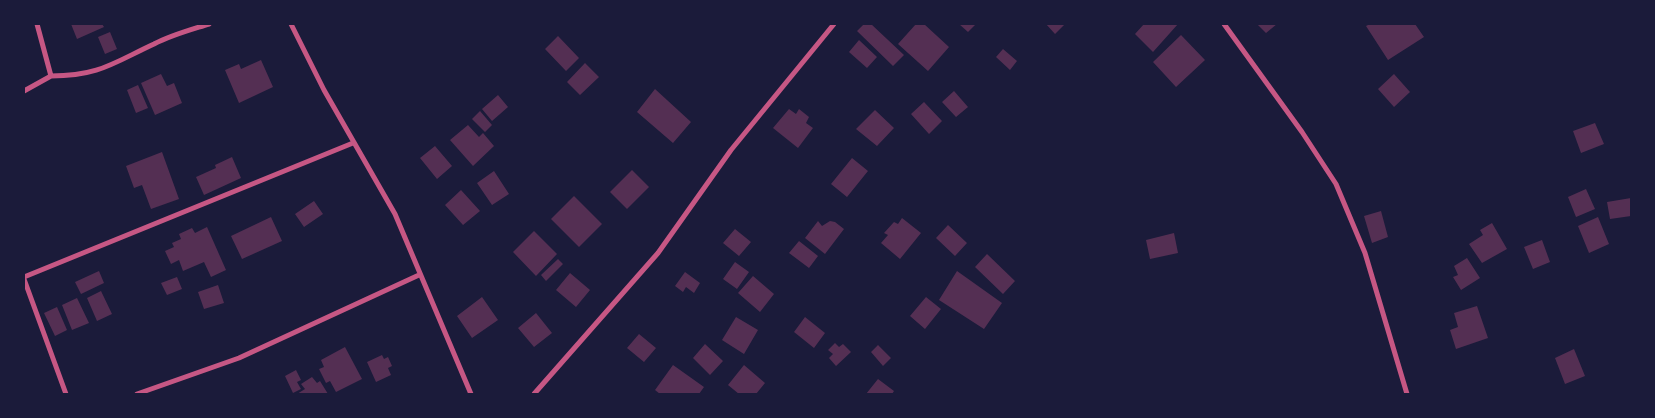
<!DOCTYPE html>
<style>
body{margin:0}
#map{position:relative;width:1655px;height:418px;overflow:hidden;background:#1b1b3a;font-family:Mulish,sans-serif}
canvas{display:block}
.frame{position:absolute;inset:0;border:25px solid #1b1b3a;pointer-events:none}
</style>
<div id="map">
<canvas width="1655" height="418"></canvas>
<div class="frame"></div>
</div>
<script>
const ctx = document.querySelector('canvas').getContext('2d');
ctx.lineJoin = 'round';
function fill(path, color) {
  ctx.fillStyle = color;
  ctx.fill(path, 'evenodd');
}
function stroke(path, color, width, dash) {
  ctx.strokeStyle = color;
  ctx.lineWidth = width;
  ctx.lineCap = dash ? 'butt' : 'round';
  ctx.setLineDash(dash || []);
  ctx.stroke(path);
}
fill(new Path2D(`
 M71 24H102L104 27 77 39Z
 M864 24H871L904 55 893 66 857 31Z
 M916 24H924L949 47 928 71 898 44Z
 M959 24H976L968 32Z
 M1046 24H1065L1055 34Z
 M1144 24H1178L1153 52 1135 34Z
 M1257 24H1277L1266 33Z
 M1370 24H1415L1424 37 1388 60 1366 26Z
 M110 32 117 49 105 54 98 37Z
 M1181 35 1205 60 1176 87 1153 62Z
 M558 36 579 58 566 71 545 49Z
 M859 40 877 57 867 68 849 52Z
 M1003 49 1017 61 1010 70 996 57Z
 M261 60 273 87 239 103 225 70 239 64 241 69Z
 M585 63 599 77 580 95 567 82Z
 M161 74 167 86 174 83 182 103 155 115 141 83Z
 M1394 74 1410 92 1394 107 1378 89Z
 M138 85 148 108 136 113 127 90Z
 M655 89 691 122 673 143 637 112Z
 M954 91 968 107 956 117 942 102Z
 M498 95 508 107 492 121 482 109Z
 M924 102 942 121 929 134 911 114Z
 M789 109 796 114 799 109 809 117 806 123 813 128 798 148 773 128Z
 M875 110 894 128 877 146 856 129Z
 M480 111 492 125 485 132 472 119Z
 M1595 123 1604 144 1581 153 1573 131Z
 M468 125 479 137 483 133 494 146 473 166 450 140Z
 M435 146 452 166 437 179 420 158Z
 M162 152 179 199 151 209 142 185 134 188 126 166Z
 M232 157 241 178 204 195 196 177 216 168 215 165Z
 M852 158 868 171 847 197 831 184Z
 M632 170 649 187 627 209 610 192Z
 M494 171 509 194 492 205 477 183Z
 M1586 189 1595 209 1576 217 1568 197Z
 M461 190 480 211 463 225 445 205Z
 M574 196 602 224 579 247 551 219Z
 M1631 198V216L1610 219 1607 202Z
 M314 201 323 214 304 227 295 214Z
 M1381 211 1388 237 1372 243 1364 216Z
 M271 217 282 241 242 259 231 236Z
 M1598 217 1609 244 1589 253 1578 226Z
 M902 218 921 233 900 259 881 243 888 235 884 233 894 222 898 224Z
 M818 221 822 226 830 221 835 222 844 229 825 254 805 238Z
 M1492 223 1507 249 1482 263 1469 244 1483 235 1480 230Z
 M948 225 967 243 955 256 936 238Z
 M207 227 226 270 211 277 204 262 183 271 179 260 171 264 165 251 174 247 172 243 181 239 179 234 192 228 195 233Z
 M735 229 751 242 739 256 723 243Z
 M534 231 557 254 536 276 513 252Z
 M1174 233 1178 253 1150 259 1146 240Z
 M1542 240 1550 262 1533 269 1524 247Z
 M799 241 818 256 809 268 789 253Z
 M987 254 1015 281 1003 294 975 267Z
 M1467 258 1480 278 1461 290 1453 277 1458 275 1454 266Z
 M558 259 563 264 546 281 541 275Z
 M735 262 749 272 737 289 723 279Z
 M99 271 104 283 81 294 75 282Z
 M957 271 1002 303 984 329 939 300Z
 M685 272 700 283 694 293 686 287 683 292 675 286Z
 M570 273 590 290 576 307 556 290Z
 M753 276 774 294 760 312 738 293Z
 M177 277 182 289 167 295 161 283Z
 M218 285 224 303 204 309 198 292Z
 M101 291 112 314 97 321 87 298Z
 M482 297 498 320 472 338 457 316Z
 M926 297 941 309 925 329 910 316Z
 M77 298 89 323 72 330 62 305Z
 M1477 306 1488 338 1456 349 1450 330 1458 327 1454 313Z
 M57 307 67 330 55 336 44 313Z
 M536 313 552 333 534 347 518 328Z
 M736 317 758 330 744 354 722 340Z
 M805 317 825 333 814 348 794 332Z
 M639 334 656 348 644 362 627 348Z
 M835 343 839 347 843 344 851 352 836 366 829 358 833 354 828 350Z
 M705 344 723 361 710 375 693 358Z
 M878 345 891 358 883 366 871 352Z
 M345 347 362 379 336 392 330 381 326 383 319 369 324 367 321 360Z
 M1574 349 1585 376 1565 384 1555 358Z
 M382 355 384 359 388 357 392 366 388 368 391 375 376 382 367 362Z
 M673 365 704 387 699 394H660L655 390Z
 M744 365 765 383 756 394H739L728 385Z
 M296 370 301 380 297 382 301 389 293 393 285 376Z
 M312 377 317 383 320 381 328 394H297L305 389 301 384Z
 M878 379 894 391 892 394H866Z`), '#542f53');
stroke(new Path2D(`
 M291 24 324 90 395 214 471 394
 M1224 24 1302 132 1336 184 1365 253 1407 394
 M51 76C99 76 113 63 154 44 171 35 190 30 209 24
 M24 91 51 76 37 24
 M24 277 353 143
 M24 279 66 394
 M137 394 239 358 419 275
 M534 394 658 253 731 150 834 24`), '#c65784', 5);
</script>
